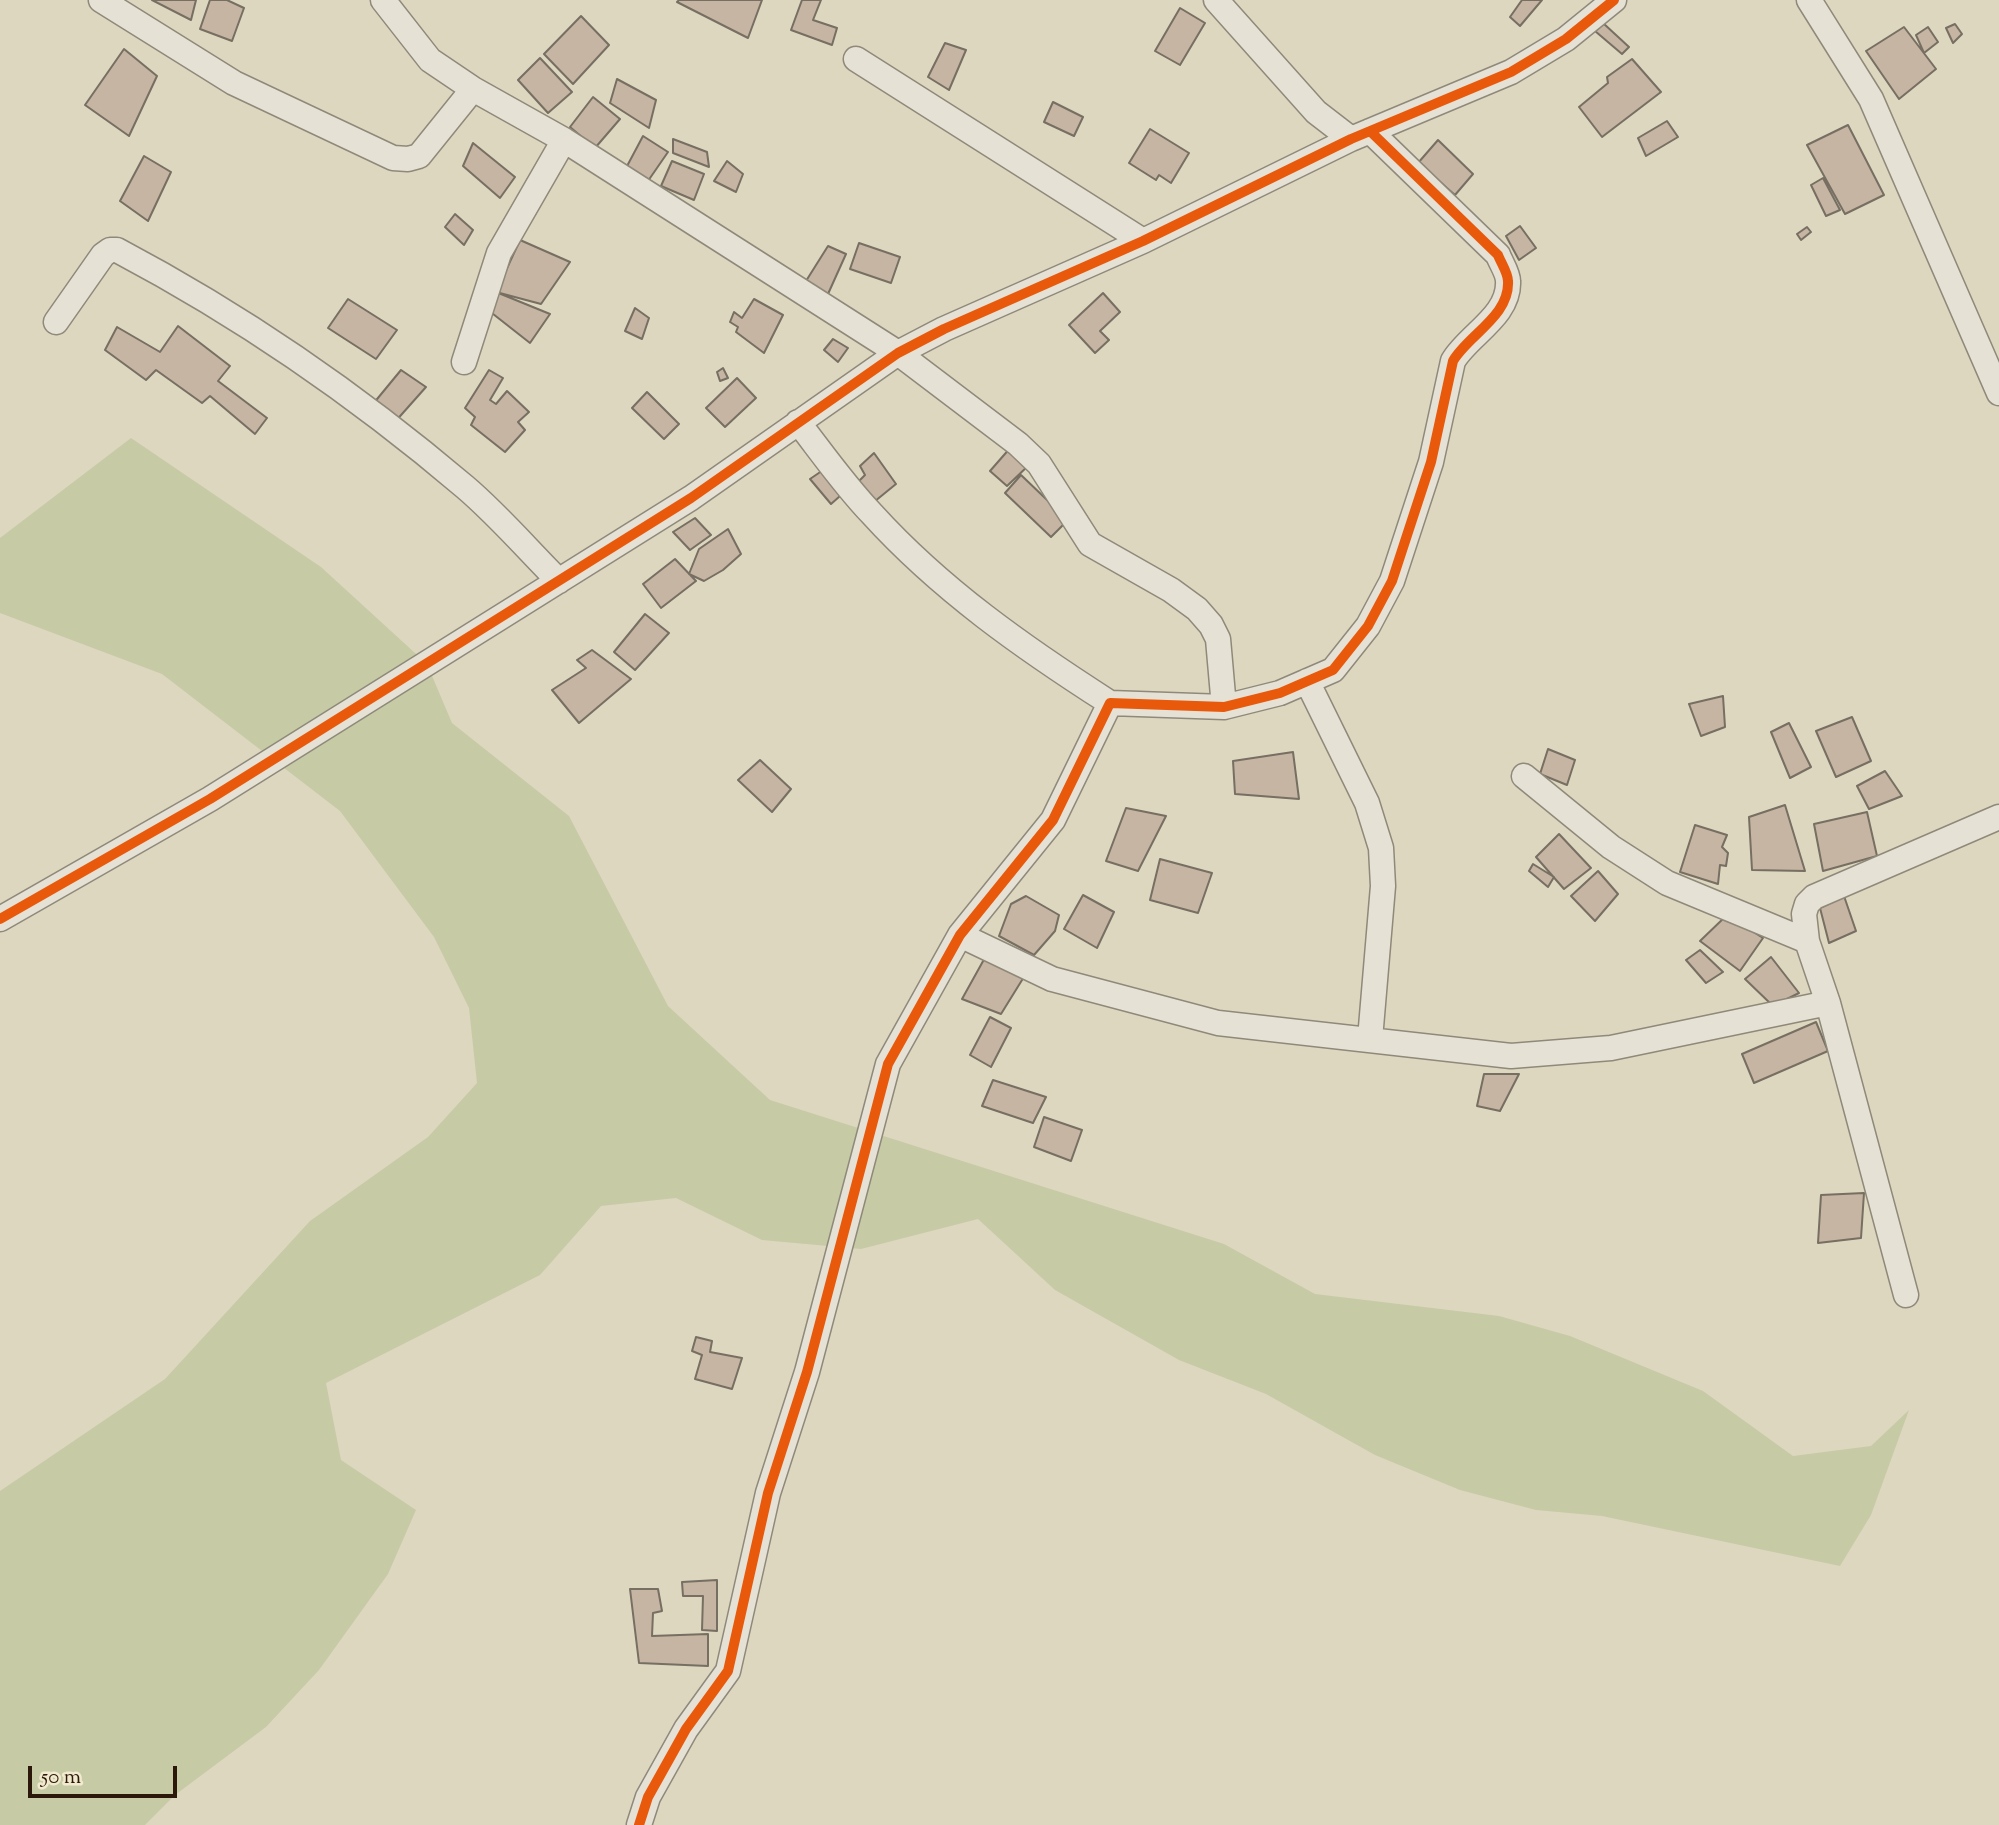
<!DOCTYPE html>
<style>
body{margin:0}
#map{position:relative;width:1999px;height:1825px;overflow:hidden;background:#ddd7c0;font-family:"Sorts Mill Goudy",serif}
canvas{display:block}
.scale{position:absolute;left:28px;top:1766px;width:149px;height:32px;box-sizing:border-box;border:4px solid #2c180a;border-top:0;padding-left:9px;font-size:21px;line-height:24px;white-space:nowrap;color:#2c180a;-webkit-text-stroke:5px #f1eace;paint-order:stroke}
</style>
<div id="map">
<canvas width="1999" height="1825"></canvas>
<div class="scale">50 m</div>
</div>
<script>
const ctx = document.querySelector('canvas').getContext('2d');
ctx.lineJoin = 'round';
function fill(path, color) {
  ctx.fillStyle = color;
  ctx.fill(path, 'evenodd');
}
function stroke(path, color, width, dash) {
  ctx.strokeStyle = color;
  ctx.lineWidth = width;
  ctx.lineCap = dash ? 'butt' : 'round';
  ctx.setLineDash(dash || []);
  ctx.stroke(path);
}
fill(new Path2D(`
 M131 438 321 567 427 664 452 723 569 816 668 1006 770 1100 1224 1244 1315 1294 1499 1316 1570 1336 1703 1391 1793 1456 1871 1446 1909 1410 1871 1515 1840 1566 1602 1516 1536 1510 1460 1490 1375 1455 1266 1394 1179 1360 1055 1290 978 1219 861 1249 762 1240 676 1198 601 1206 540 1275 326 1383 341 1460 416 1510 388 1574 319 1670 266 1727 175 1795 145 1825H0V1491L165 1379 310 1221 428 1137 477 1083 469 1008 434 937 340 811 162 674 0 613V538Z`), '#c6cba5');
const building = new Path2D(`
 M152 0H196L191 20Z
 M210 0H227L244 8 232 41 200 29Z
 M679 0H762L748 38 677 2Z
 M802 0H821L813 20 837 28 832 45 791 30Z
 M1522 0H1542L1520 26 1510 17Z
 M1180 8 1205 23 1180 65 1155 51Z
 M581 16 609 45 573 84 544 54Z
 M1603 23 1629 47 1622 54 1595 31Z
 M1955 24 1962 34 1953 43 1946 28Z
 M1904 27 1936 69 1899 99 1866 51Z
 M1928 27 1938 42 1924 53 1916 35Z
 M945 43 966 50 949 90 928 77Z
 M124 49 157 76 129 136 85 105Z
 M540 58 572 92 548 113 518 80Z
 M1632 59 1661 92 1602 137 1579 107 1608 83 1607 77Z
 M617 79 656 100 649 128 610 103Z
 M593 97 620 119 595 148 570 127Z
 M1053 102 1083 117 1074 136 1044 122Z
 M1667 121 1678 137 1646 156 1638 138Z
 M1848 125 1884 195 1845 214 1807 145Z
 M1150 129 1189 153 1171 183 1159 175 1156 180 1129 163Z
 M643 136 668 152 648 181 626 168Z
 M673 139 707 152 709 167 673 153Z
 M1438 140 1473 174 1455 195 1418 163Z
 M473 143 515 177 500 198 463 166Z
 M144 156 171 172 148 221 120 201Z
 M672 161 704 174 694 200 661 186Z
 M727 161 743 174 736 192 714 181Z
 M1823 178 1840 210 1826 216 1811 185Z
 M455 214 473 230 464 245 445 227Z
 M1520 226 1536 248 1519 260 1506 236Z
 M1807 227 1811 232 1801 240 1797 234Z
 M520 240 570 262 541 304 496 292Z
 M859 243 900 257 891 283 850 269Z
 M828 246 846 254 828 294 806 281Z
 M496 292 550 314 530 343 488 310Z
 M1103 293 1120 312 1100 331 1109 340 1095 353 1069 325Z
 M348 299 397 330 376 359 328 328Z
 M754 299 783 315 764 353 736 332 738 327 730 322 734 312 742 318Z
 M635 308 649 318 642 339 625 331Z
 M178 326 230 366 218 381 267 418 255 434 210 396 202 403 156 370 146 380 105 350 117 327 160 352Z
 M833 339 848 348 838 362 824 350Z
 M723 368 728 378 720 381 717 372Z
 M401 370 426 387 394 423 373 404Z
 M489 370 503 378 490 400 496 404 507 391 529 412 518 422 525 430 505 452 471 425 475 417 465 408Z
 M737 378 756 398 725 427 706 408Z
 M647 392 679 424 664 439 632 408Z
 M1011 447 1030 464 1007 486 990 471Z
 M874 453 896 484 869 506 853 487 865 475 860 466Z
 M829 466 848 489 831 504 810 479Z
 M1021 475 1068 520 1051 537 1005 493Z
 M695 518 711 535 690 550 673 532Z
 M728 529 741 554 723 570 704 581 689 574 699 549Z
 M675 559 696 581 661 608 643 584Z
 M645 614 669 633 635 670 614 652Z
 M592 650 631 679 579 723 552 690 586 668 577 660Z
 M1723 696 1725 727 1701 736 1689 704Z
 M1852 717 1871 761 1836 777 1816 731Z
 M1789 723 1811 767 1790 778 1771 732Z
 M1548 749 1575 760 1567 785 1540 774Z
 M1293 752 1299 799 1235 794 1233 761Z
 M760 760 791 789 772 812 738 780Z
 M1885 771 1902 796 1869 809 1857 786Z
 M1785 805 1805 871 1752 870 1749 817Z
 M1126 808 1166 816 1138 871 1106 861Z
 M1867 812 1877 856 1823 871 1814 824Z
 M1695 825 1727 835 1722 847 1728 853 1726 866 1720 865 1718 884 1680 872Z
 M1559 834 1591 868 1564 889 1536 857Z
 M1160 859 1212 873 1198 913 1150 900Z
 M1533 864 1554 877 1548 887 1529 871Z
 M1598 871 1618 894 1595 921 1571 896Z
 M1083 895 1114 912 1097 948 1064 929Z
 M1026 896 1059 915 1055 931 1034 955 999 936 1011 904Z
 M1844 896 1856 931 1829 943 1820 908Z
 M1727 915 1763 938 1740 971 1700 941Z
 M1700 950 1723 972 1706 983 1686 960Z
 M987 954 1027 972 1001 1014 962 999Z
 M1771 957 1799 993 1773 1006 1745 979Z
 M990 1017 1011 1028 991 1067 970 1055Z
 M1816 1022 1828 1051 1754 1083 1742 1054Z
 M1484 1074H1519L1500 1111 1477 1106Z
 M993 1080 1046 1097 1033 1123 982 1106Z
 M1044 1117 1082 1130 1071 1161 1034 1147Z
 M1864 1193 1861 1238 1818 1243 1821 1195Z
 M696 1337 712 1341 710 1352 742 1358 732 1389 695 1379 702 1355 692 1351Z
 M717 1580V1631L702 1630 703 1596H683L682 1582Z
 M630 1589H658L662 1611 653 1613 652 1636 708 1634V1666L639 1663Z`);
fill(building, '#c5b5a2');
stroke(building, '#766f62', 2);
const minor = new Path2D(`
 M101 0 234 83 393 158 408 159 419 156 473 89
 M383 0 430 60 473 89 564 140 898 353 1018 444 1039 464 1090 544 1171 590 1197 609 1211 625 1218 639 1224 707
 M1216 0 1316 112 1351 139
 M1809 0 1871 99 1999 393
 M856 59 1143 241
 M56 322 103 255 110 250H117C240 315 359 397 465 487 498 515 528 550 559 581
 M464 362 499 253 564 140
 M798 422C822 453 845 486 872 514 941 590 1024 648 1110 703
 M1307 681 1367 803 1381 848 1383 886 1370 1039
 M1524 776 1611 847 1667 883 1807 941
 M0 919 210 799 691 498 898 353 944 329 1143 241 1351 139 1511 72 1566 39 1614 0
 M960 935 1052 979 1218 1023 1511 1056 1611 1048 1828 1003
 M1906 1295 1828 1003 1807 941 1804 914 1807 904 1814 897 1999 817
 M639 1825 648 1797 686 1729 728 1671 768 1493 807 1372 888 1064 960 935 1053 820 1110 703 1224 707 1280 693 1333 670 1368 626 1392 581 1431 462 1453 361C1468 335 1510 316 1508 281 1508 273 1501 263 1498 255L1370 131`);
stroke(minor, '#8f897a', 27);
stroke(minor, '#e5e1d5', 24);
stroke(new Path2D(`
 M0 919 210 799 691 498 898 353 944 329 1143 241 1351 139 1511 72 1566 39 1614 0
 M639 1825 648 1797 686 1729 728 1671 768 1493 807 1372 888 1064 960 935 1053 820 1110 703 1224 707 1280 693 1333 670 1368 626 1392 581 1431 462 1453 361C1468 335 1510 316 1508 281 1508 273 1501 263 1498 255L1370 131`), '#e8590c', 10);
</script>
